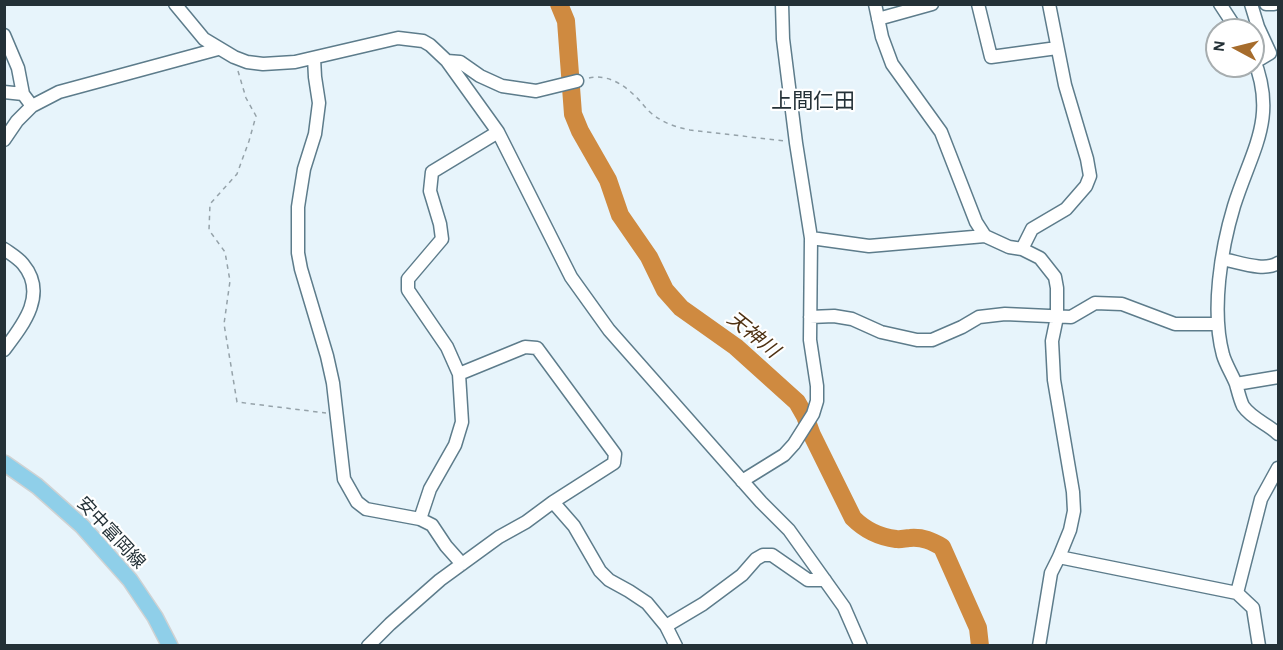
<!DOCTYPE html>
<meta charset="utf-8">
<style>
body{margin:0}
#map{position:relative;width:1283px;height:650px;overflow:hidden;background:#e7f4fb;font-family:"Alegreya Sans",sans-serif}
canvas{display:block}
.frame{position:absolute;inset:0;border:6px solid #243137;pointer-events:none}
.north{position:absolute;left:1205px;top:18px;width:60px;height:60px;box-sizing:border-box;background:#fff;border:2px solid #a7adaf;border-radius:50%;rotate:277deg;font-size:16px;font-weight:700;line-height:24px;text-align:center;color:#243137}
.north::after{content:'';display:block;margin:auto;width:21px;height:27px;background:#a66c2c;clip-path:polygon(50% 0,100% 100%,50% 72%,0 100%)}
</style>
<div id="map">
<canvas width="1283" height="650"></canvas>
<div class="frame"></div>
<div class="north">N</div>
</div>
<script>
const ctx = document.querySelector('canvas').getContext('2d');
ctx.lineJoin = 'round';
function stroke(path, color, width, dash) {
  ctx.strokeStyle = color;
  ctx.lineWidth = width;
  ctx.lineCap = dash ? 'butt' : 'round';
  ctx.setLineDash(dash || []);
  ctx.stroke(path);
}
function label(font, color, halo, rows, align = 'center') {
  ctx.font = font + ' "Alegreya Sans","Noto Sans JP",sans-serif';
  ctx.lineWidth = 4.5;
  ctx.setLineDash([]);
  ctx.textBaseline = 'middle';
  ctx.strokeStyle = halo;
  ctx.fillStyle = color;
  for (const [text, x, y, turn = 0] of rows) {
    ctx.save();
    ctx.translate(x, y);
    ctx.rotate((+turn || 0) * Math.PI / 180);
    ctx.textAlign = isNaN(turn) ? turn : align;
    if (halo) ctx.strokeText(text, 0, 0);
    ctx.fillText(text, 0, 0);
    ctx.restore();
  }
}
stroke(new Path2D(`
 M559 4 566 21 573 114 580 131 608 180 620 215 649 257 665 290 681 308 736 347 797 402 805 416 812 435 853 518C865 530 879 537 896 539 901 540 905 538 910 538 923 537 932 541 942 547L978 628 980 646`), '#cf8a40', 18);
const minor = new Path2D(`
 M175 4 204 39 234 57 247 62 263 64 295 62 398 38 423 41 430 45 447 61 498 132 571 277 609 330 761 502 789 530 844 607 861 646
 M875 4 882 37 892 64 941 132 976 222 985 236
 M978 4 991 57 1057 48
 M1220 4 1237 30
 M1251 4 1258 27 1270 53 1255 62
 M1266 4H1274
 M878 19 932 4
 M4 35 18 68 23 94 32 106
 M1253 57C1278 118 1252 149 1234 206 1221 249 1211 311 1223 355 1226 365 1232 374 1236 384 1238 391 1240 400 1243 406 1252 419 1268 424 1278 434
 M314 58 315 77 319 103 315 134 304 169 300 194 298 207V253L301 269 327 356 333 383 344 479 357 502 366 509 420 519 432 525 446 546 462 564
 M447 61 460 62 480 76 502 86 536 91 577 81
 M4 92 23 94
 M4 140 17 121 32 106 59 92 218 49
 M811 238 869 246 985 236 1009 247 1022 249 1040 258 1055 277 1057 288V317L1052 341 1054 380 1073 492 1074 511 1070 530 1059 557 1051 573 1039 646
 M4 249C11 254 18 258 23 264 48 294 23 325 4 350
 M1022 249 1032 229 1066 209 1086 186 1090 176 1087 159 1065 85 1049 4
 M1222 259C1239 262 1264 272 1278 263
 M810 317 834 316 852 319 881 332 917 340H932L962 327 979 317 1005 314 1071 317 1095 303 1122 304 1175 324H1218
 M1236 384 1278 377
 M742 481 784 455 794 444 813 414 817 401V386L810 340 811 238 796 143 783 39 782 4
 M553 502 574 526 600 571 609 580 629 591 647 603 666 626 676 646
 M420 519 430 489 455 445 462 422 459 374 447 347 408 290V279L442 239 440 224 430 191 432 172 498 132
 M1059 557 1237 593 1253 608 1259 646
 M1237 593 1261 499 1278 468
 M666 626 703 604 742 575 756 559 763 555H772L808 580H825
 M368 646 390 624 440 580 499 537 526 522 553 502 614 463 615 454 537 348 525 347 459 374`);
const major = new Path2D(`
 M4 463 37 486 82 526 130 580 155 617 170 646`);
stroke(minor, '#5d7c8b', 15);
stroke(major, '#cfd2d3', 18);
stroke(new Path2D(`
 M238 71 246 98 256 116 249 141 237 174 210 204 209 230 225 252 230 281 224 324 237 402 326 413
 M589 78C607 74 623 84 635 96 641 101 645 108 651 113 663 123 675 127 690 130L785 141`), '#95a2a9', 1.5, [4.5, 4.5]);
stroke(minor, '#fff', 12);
stroke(major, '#8fcfe9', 15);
label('18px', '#243137', '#fff', [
 ["安中富岡線",111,533,47]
]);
label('italic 20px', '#4e3112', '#fff', [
 ["天神川",753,335,39]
]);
label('21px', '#243137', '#fff', [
 ["上間仁田",813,102]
]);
</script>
